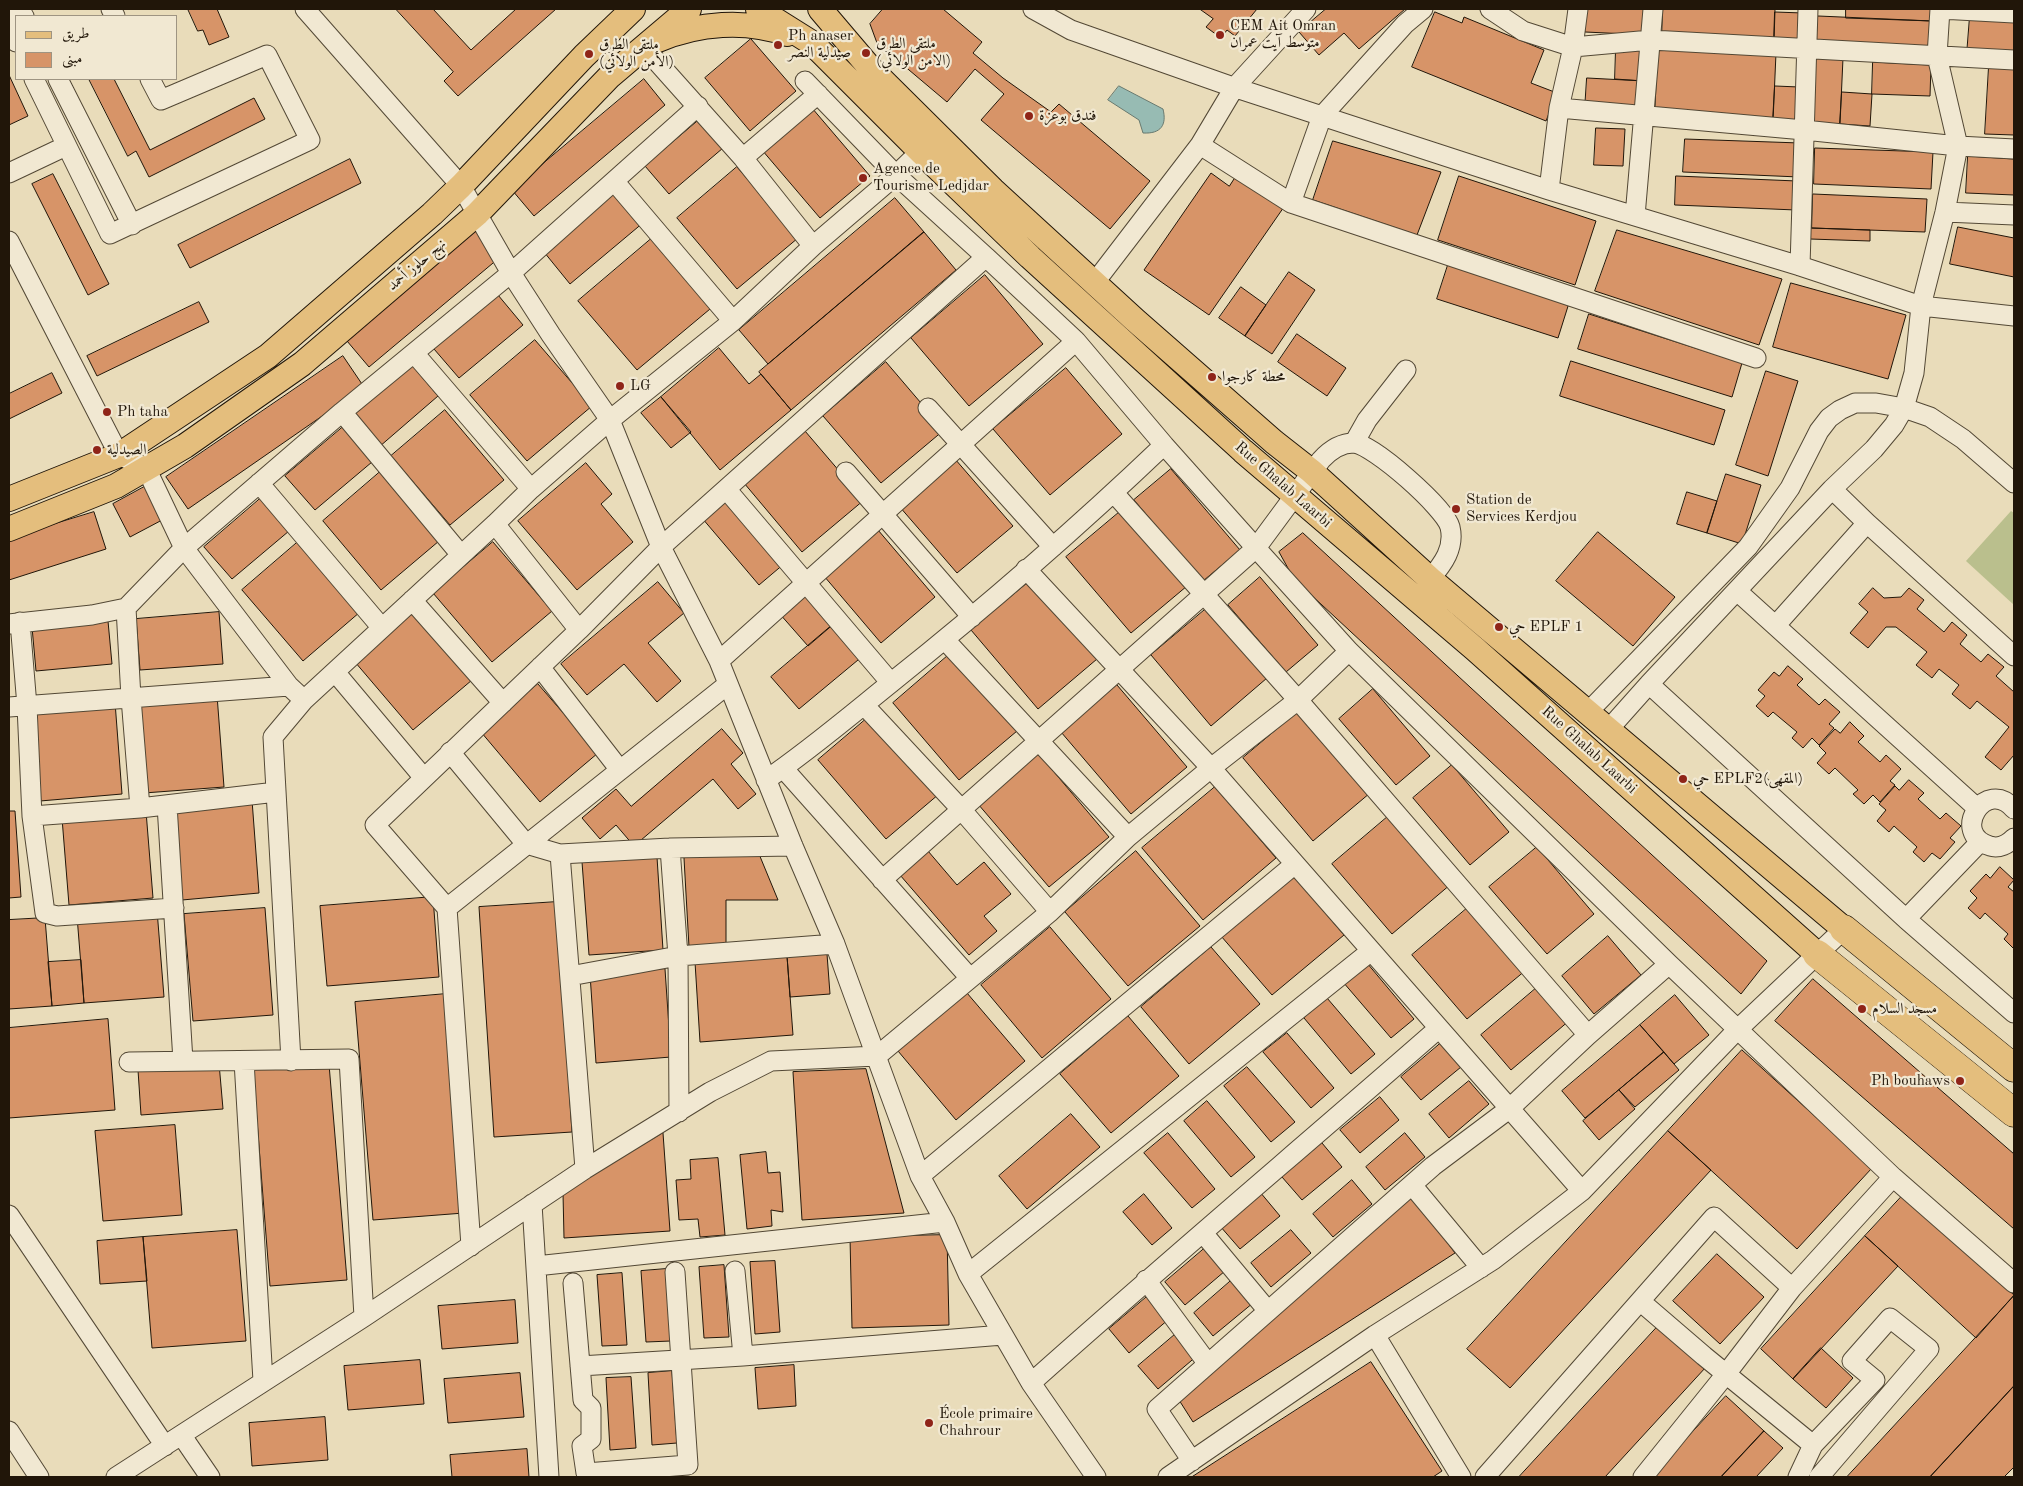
<!DOCTYPE html>
<meta charset="utf-8">
<style>
body{margin:0}
#map{position:relative;width:2023px;height:1486px;overflow:hidden;background:#e9dcba;font-family:"Old Standard TT",Amiri,serif}
canvas{display:block}
.frame{position:absolute;inset:0;border:10px solid #211609;pointer-events:none}
.legend{position:absolute;left:15px;top:15px;width:162px;height:65px;box-sizing:border-box;background:#f1e8d2;border:1px solid #9e9482;margin:0;padding:6px 9px;list-style:none;font-size:15px;color:#211609}
.legend li{display:flex;align-items:center;gap:10px;height:25px}
.legend b{width:25px;border:1px solid #9e9482}
</style>
<div id="map">
<canvas width="2023" height="1486"></canvas>
<div class="frame"></div>
<ul class="legend">
<li><b style="height:6px;background:#e4be7d"></b>طريق</li>
<li><b style="height:14px;background:#d79468"></b>مبنى</li>
</ul>
</div>
<script>
const ctx = document.querySelector('canvas').getContext('2d');
ctx.lineJoin = 'round';
function fill(path, color) {
  ctx.fillStyle = color;
  ctx.fill(path, 'evenodd');
}
function stroke(path, color, width, dash) {
  ctx.strokeStyle = color;
  ctx.lineWidth = width;
  ctx.lineCap = dash ? 'butt' : 'round';
  ctx.setLineDash(dash || []);
  ctx.stroke(path);
}
function label(font, color, halo, rows, align = 'center') {
  ctx.font = font + ' "Old Standard TT",Amiri,serif';
  ctx.lineWidth = 4.5;
  ctx.setLineDash([]);
  ctx.textBaseline = 'middle';
  ctx.strokeStyle = halo;
  ctx.fillStyle = color;
  for (const [text, x, y, turn = 0] of rows) {
    ctx.save();
    ctx.translate(x, y);
    ctx.rotate((+turn || 0) * Math.PI / 180);
    ctx.textAlign = isNaN(turn) ? turn : align;
    if (halo) ctx.strokeText(text, 0, 0);
    ctx.fillText(text, 0, 0);
    ctx.restore();
  }
}
fill(new Path2D(`
 M2011 511 2014 513V605L1966 561Z`), '#babf8d');
const water = new Path2D(`
 M1119 86 1163 109C1167 125 1161 134 1143 133L1139 120 1108 100Z`);
fill(water, '#97bbb3');
stroke(water, '#68796f', 1);
const building = new Path2D(`
 M188 9H217L229 37 209 45 203 30 198 31Z
 M396 9H433L471 50 516 9H556L458 96 444 81 453 72Z
 M883 9H943L982 42 973 53 1003 78 1051 112 1059 104 1150 181 1110 229 981 120 1004 94 975 69 947 102 877 43 870 24Z
 M1200 9H1257L1235 36 1227 30 1221 38 1206 27 1213 19Z
 M1326 9H1405L1359 49 1344 33 1319 55 1299 32Z
 M1586 9H1650L1649 35 1585 32Z
 M1663 9H1775L1774 42 1662 37Z
 M1846 9H1932V21L1846 18Z
 M1435 12 1462 23 1464 17 1544 50 1531 83 1557 93 1546 121 1412 67Z
 M1775 12 1803 13 1802 43 1774 42Z
 M1818 16 1932 21 1930 51 1816 46Z
 M1970 16 2014 18V56L1967 54Z
 M751 39 796 91 750 131 705 78Z
 M1616 48 1646 49 1644 81 1615 79Z
 M1658 48 1776 53 1773 121 1655 116Z
 M1813 57 1843 58 1840 124 1810 123Z
 M1873 62 1931 65 1930 96 1872 94Z
 M1989 66 2014 68V135L1985 134Z
 M9 75 28 116 9 125Z
 M1587 78 1644 81 1643 111 1585 109Z
 M89 79H114L150 150 254 98 265 119 149 177 136 151 128 156Z
 M644 79 665 105 534 216 512 190Z
 M1775 86 1799 87 1798 122 1773 121Z
 M1842 92 1872 94 1870 126 1840 124Z
 M812 108 870 176 820 218 762 150Z
 M699 120 723 148 669 194 645 166Z
 M1596 128 1625 129 1623 166 1594 165Z
 M1685 139 1800 143 1799 177 1683 172Z
 M1333 141 1441 172 1417 235 1313 200Z
 M1815 148 1933 152 1931 189 1814 184Z
 M1968 156 2014 159V195L1966 193Z
 M350 159 361 183 190 268 178 245Z
 M737 167 798 238 737 289 677 218Z
 M1239 172 1286 204 1209 315 1144 270 1211 173 1229 186Z
 M53 174 109 284 88 295 32 184Z
 M1459 176 1596 221 1575 285 1438 240Z
 M1676 176 1797 181 1796 210 1675 205Z
 M617 190 644 222 570 284 544 252Z
 M1813 194 1927 199 1925 232 1812 228Z
 M895 198 924 232 768 364 739 330Z
 M1958 227 2014 238V277L1950 264Z
 M1811 228 1870 230V241L1810 239Z
 M1617 230 1782 279 1759 345 1595 291Z
 M476 231 499 258 369 367 347 341Z
 M924 232 956 270 791 410 759 372Z
 M657 234 716 304 637 370 578 301Z
 M1448 265 1569 303 1558 338 1437 299Z
 M1289 272 1315 290 1272 354 1245 336Z
 M985 275 1043 344 969 406 911 338Z
 M1791 283 1906 315 1888 379 1773 347Z
 M1241 287 1266 305 1245 336 1219 318Z
 M498 295 523 325 459 378 434 349Z
 M199 302 209 322 97 376 87 356Z
 M1589 314 1742 363 1732 397 1578 349Z
 M1297 334 1346 368 1327 396 1278 362Z
 M535 340 592 406 527 461 470 395Z
 M719 348 749 384 761 374 791 410 720 470 661 397Z
 M343 356 364 387 188 509 166 477Z
 M1571 361 1725 410 1714 445 1560 396Z
 M886 362 944 430 881 483 823 416Z
 M412 365 438 396 379 447 353 415Z
 M1066 368 1122 434 1050 495 993 429Z
 M1766 371 1798 381 1768 476 1736 465Z
 M52 373 62 393 9 419V394Z
 M661 397 691 432 671 448 641 413Z
 M445 410 504 480 450 525 391 456Z
 M343 427 372 462 315 510 285 476Z
 M805 431 864 500 802 552 744 483Z
 M955 459 1013 526 957 573 899 506Z
 M586 463 612 494 601 504 633 542 577 590 518 521Z
 M1171 469 1240 550 1203 581 1134 500Z
 M380 472 439 541 381 590 323 521Z
 M1726 474 1761 485 1742 544 1707 533Z
 M146 486 164 519 130 537 113 504Z
 M1687 492 1717 501 1707 533 1677 524Z
 M728 496 785 563 759 585 702 518Z
 M261 498 289 531 232 579 204 547Z
 M1122 510 1187 586 1131 633 1066 557Z
 M94 512 106 549 9 580V538Z
 M878 530 935 597 881 643 824 576Z
 M1598 532 1675 597 1633 646 1556 581Z
 M1303 533 1767 961 1741 994 1294 579 1279 552Z
 M299 541 360 612 303 661 242 590Z
 M493 542 552 611 492 662 433 593Z
 M1260 577 1318 645 1286 672 1228 605Z
 M1030 581 1097 659 1038 709 971 630Z
 M658 582 684 613 648 643 681 681 657 702 624 664 587 695 561 664Z
 M1873 588 1884 598 1901 597 1909 588 1924 600 1917 609 1944 632 1952 622 1967 635 1960 644 1981 662 1988 654 2004 667 1996 676 2014 692V755L2001 770 1985 757 2009 727 1977 701 1970 709 1952 694 1959 685 1939 669 1932 678 1916 665 1927 652 1896 627H1886L1868 648 1850 633 1868 612 1859 604Z
 M808 589 836 622 808 646 779 613Z
 M1207 608 1267 678 1211 726 1151 655Z
 M219 612 223 664 140 670 136 619Z
 M414 612 472 680 413 730 355 662Z
 M108 621 112 664 36 671 32 627Z
 M836 622 864 655 799 709 771 677Z
 M951 653 1017 731 959 780 893 703Z
 M1788 666 1803 679 1797 685 1819 705 1825 699 1840 712 1829 724 1834 728 1819 745 1812 738 1803 748 1792 738 1797 732 1773 712 1768 717 1756 706 1765 696 1758 690 1774 672 1779 676Z
 M538 684 598 753 540 802 481 732Z
 M1117 685 1187 767 1131 814 1061 732Z
 M1373 689 1430 756 1396 785 1339 719Z
 M217 695 224 787 144 793 137 701Z
 M115 702 122 794 40 801 32 709Z
 M1300 710 1370 793 1313 841 1243 758Z
 M871 715 939 794 886 839 818 760Z
 M1850 722 1864 736 1858 742 1880 762 1886 755 1901 769 1890 781 1895 785 1880 802 1873 795 1864 804 1853 794 1858 790 1835 768 1829 774 1817 763 1826 753 1819 746 1835 729 1840 733Z
 M722 729 743 753 731 764 756 794 738 809 713 779 634 846 616 825 600 839 582 818 616 789 631 806Z
 M1038 753 1109 837 1049 887 978 804Z
 M1452 765 1509 832 1470 865 1413 798Z
 M1909 780 1924 793 1918 799 1940 819 1946 813 1961 826 1950 838 1955 842 1940 859 1932 853 1924 862 1913 852 1917 847 1894 826 1889 832 1877 821 1886 810 1879 804 1895 786 1899 790Z
 M1215 787 1276 858 1203 920 1142 848Z
 M252 800 259 893 182 900 174 807Z
 M9 811H15L21 897 9 898Z
 M146 811 153 898 69 905 62 818Z
 M1391 814 1451 884 1392 934 1332 864Z
 M1537 847 1594 914 1547 954 1489 887Z
 M928 851 957 885 984 862 1011 894 984 916 997 931 969 955 900 875Z
 M1136 851 1200 926 1128 986 1065 912Z
 M759 854 778 900H726V947H689L684 858Z
 M657 857 663 950 589 955 582 862Z
 M2000 867 2014 880 2008 887 2014 892V949L2004 939 2008 934 1985 913 1980 919 1968 908 1977 898 1970 891 1986 874 1990 878Z
 M1293 875 1344 935 1272 995 1221 936Z
 M433 897 439 977 327 986 320 906Z
 M557 902 572 1132 494 1137 479 907Z
 M1471 905 1526 970 1467 1019 1412 955Z
 M265 908 273 1015 193 1021 184 914Z
 M157 910 164 997 84 1003 77 916Z
 M45 918 52 1006 9 1009V920Z
 M1050 927 1111 999 1042 1058 981 985Z
 M1608 936 1641 975 1594 1014 1562 976Z
 M1211 947 1260 1004 1189 1064 1141 1007Z
 M827 954 830 994 790 997 787 956Z
 M787 956 793 1035 700 1042 695 962Z
 M81 960 84 1003 52 1006 48 962Z
 M1367 963 1414 1019 1391 1038 1343 982Z
 M665 969 671 1057 596 1063 590 974Z
 M1813 979 2014 1154V1229L1775 1021Z
 M1540 985 1570 1020 1511 1070 1481 1035Z
 M967 993 1025 1061 956 1120 898 1051Z
 M446 994 464 1213 373 1220 355 1002Z
 M1675 995 1709 1035 1674 1064 1640 1025Z
 M1327 998 1375 1054 1351 1074 1304 1018Z
 M1128 1016 1179 1076 1111 1133 1060 1074Z
 M108 1019 115 1110 9 1118V1028Z
 M1640 1025 1664 1052 1585 1118 1562 1091Z
 M1287 1033 1334 1088 1311 1108 1263 1052Z
 M1441 1043 1461 1067 1421 1100 1401 1077Z
 M1742 1050 1872 1168 1797 1249 1668 1131Z
 M1664 1052 1679 1070 1635 1107 1619 1090Z
 M219 1063 223 1109 141 1115 138 1070Z
 M329 1064 347 1280 270 1286 253 1070Z
 M1247 1067 1295 1122 1271 1142 1224 1086Z
 M866 1069 904 1213 802 1220 793 1072Z
 M1469 1081 1489 1104 1449 1138 1429 1114Z
 M1619 1090 1635 1109 1599 1140 1583 1121Z
 M1380 1097 1399 1120 1360 1153 1340 1130Z
 M1207 1101 1255 1157 1231 1177 1184 1121Z
 M1071 1114 1100 1147 1027 1209 999 1176Z
 M175 1125 182 1215 103 1221 95 1131Z
 M1668 1131 1711 1170 1510 1388 1467 1349Z
 M663 1133 670 1231 564 1238 563 1193Z
 M1168 1133 1215 1189 1192 1208 1144 1153Z
 M1405 1133 1425 1157 1385 1190 1366 1167Z
 M1322 1143 1342 1167 1302 1200 1282 1177Z
 M766 1152 768 1173 780 1172 783 1212 771 1210 772 1226 747 1229 740 1155Z
 M718 1158 725 1235 700 1237 698 1219 679 1220 676 1180 691 1179 690 1160Z
 M1352 1180 1372 1204 1333 1237 1313 1214Z
 M1260 1192 1280 1216 1240 1249 1220 1226Z
 M1144 1194 1172 1228 1152 1245 1123 1212Z
 M1904 1194 2014 1295 1976 1338 1865 1236Z
 M1413 1196 1455 1253 1193 1422 1179 1400Z
 M237 1230 246 1341 152 1348 143 1237Z
 M1291 1230 1311 1253 1271 1287 1251 1263Z
 M947 1235 949 1325 852 1328 850 1237Z
 M1865 1236 1898 1266 1793 1379 1761 1349Z
 M143 1237 147 1281 100 1284 97 1241Z
 M1205 1248 1225 1271 1185 1305 1165 1282Z
 M1717 1254 1764 1297 1720 1344 1673 1301Z
 M775 1261 780 1332 755 1334 750 1262Z
 M724 1265 729 1337 704 1338 699 1267Z
 M666 1269 671 1341 646 1342 641 1271Z
 M622 1273 627 1345 602 1346 597 1275Z
 M1233 1279 1253 1303 1213 1336 1194 1313Z
 M1149 1295 1169 1319 1129 1353 1109 1329Z
 M2014 1296V1386L1930 1477H1847Z
 M515 1300 518 1343 442 1349 438 1306Z
 M1660 1324 1706 1367 1605 1477H1519Z
 M1178 1332 1198 1355 1158 1389 1138 1366Z
 M1821 1348 1853 1378 1826 1408 1793 1379Z
 M420 1360 424 1404 348 1410 344 1366Z
 M1371 1362 1442 1471 1433 1477H1192Z
 M794 1365 796 1406 758 1409 755 1368Z
 M672 1371 677 1443 652 1445 648 1373Z
 M520 1373 524 1417 448 1423 444 1379Z
 M631 1377 636 1448 610 1450 606 1378Z
 M2014 1386V1467L2004 1477H1930Z
 M1726 1396 1764 1431 1721 1477H1651Z
 M325 1417 328 1460 252 1466 249 1423Z
 M1764 1431 1783 1448 1756 1477H1721Z
 M527 1449 529 1477H452L450 1455Z`);
fill(building, '#d79468');
stroke(building, '#211609', 1);
const minor = new Path2D(`
 M11 9 24 16
 M111 9 115 16
 M305 9 461 186 511 273 551 335 610 420 661 547 719 661 793 846 835 944 920 1176 945 1222 968 1274 1031 1383 1096 1477
 M1033 9 1071 30 1233 87 1549 190 1800 266 1921 306 2014 316
 M1490 9 1523 31 1573 47 1559 108 1549 190
 M1578 9 1573 47 1651 40 2014 60
 M9 26 16 42
 M643 46 743 158 813 246
 M34 79 110 234 310 140 267 55 161 100 150 79
 M58 79 132 225
 M805 81 896 175 986 257
 M1559 108 1804 130 1958 146 2014 149
 M1200 145 1291 203 1756 358
 M743 158 818 94
 M9 173 66 146
 M614 181 733 321
 M1291 203 1322 116 1405 24 1423 9
 M1945 212 2014 215
 M1635 216 1653 9
 M9 241 119 455 146 468 184 548 289 686 304 700 273 737 291 1061
 M1800 266 1808 9
 M1095 282 1200 145 1234 88 1306 9
 M414 353 531 489
 M928 408 1053 547
 M342 412 461 555
 M1354 443 1367 420 1406 370
 M846 472 972 617
 M259 483 382 628
 M1832 489 1867 523
 M727 490 891 683
 M1114 493 1298 700 1588 1035
 M495 524 579 630
 M1026 569 1211 768 1582 1191
 M1430 579C1443 564 1455 548 1450 527 1445 508 1374 445 1354 443 1340 443 1330 450 1321 460L1256 548 1349 651 1669 964 1893 1177 2014 1283
 M1737 591 1977 808
 M412 600 503 703
 M126 608 131 698 140 808
 M20 622 27 706 32 816 45 913 57 916 174 908
 M9 624 92 615 126 608 184 548 342 412 511 273 698 106
 M1776 625 1867 523 2014 656
 M945 640 1128 837
 M719 661 1076 341 1164 445
 M540 667 620 770
 M335 672 424 778
 M1649 684 1906 919 2014 1013
 M304 700 495 524 531 489 610 420 733 321 813 246 896 175 930 142
 M864 705 960 808 1050 912
 M9 707 289 686
 M1588 712 1748 547 1790 488 1819 431 1829 418 1840 410 1855 403H1876L1904 408 1930 417 1963 439 2014 483
 M1608 730 1649 684 1832 489 1874 449 1894 425 1904 408 1914 373 1921 306 1945 212 1958 146 1937 56 1940 9 2014 13
 M450 752 526 844 560 854 585 1169
 M783 768 970 978
 M766 780C810 750 851 715 892 682 986 607 1077 528 1164 445L1256 548 882 880
 M167 805 183 1061
 M2014 809C1986 776 1949 834 1990 846 1999 849 2008 844 2014 838
 M32 816 140 808 276 792
 M670 848 678 956 679 1112
 M560 854 670 848 793 846
 M447 908 375 825 579 630 661 547 986 257 1076 341
 M1906 919 1980 842
 M570 976 678 956 835 944
 M244 1061 263 1381
 M129 1062 349 1059 364 1317
 M920 1176 1295 864
 M1412 1185 1481 1268
 M532 1204 549 1477
 M9 1215 165 1446
 M1203 1233 1268 1311
 M471 1246 447 908 727 685
 M536 1266 945 1222
 M735 1271 743 1356
 M968 1274 1371 951
 M1146 1280 1208 1364
 M573 1283 583 1400 591 1408V1439L582 1446 586 1473 688 1465 675 1272
 M1640 1301 1704 1356 1813 1445
 M1375 1335 1461 1477
 M580 1366 743 1356 1003 1335
 M1031 1383C1165 1263 1303 1147 1439 1028
 M9 1431 39 1477
 M182 1436 210 1477
 M1192 1461 1157 1409 1433 1166 1509 1109 1588 1035 1669 964
 M116 1477 364 1317 585 1169 710 1092 771 1061 877 1056 1050 912 1128 837 1211 768 1298 700 1349 651
 M1168 1477 1375 1335 1493 1260 1582 1191 1737 1030 1844 929
 M1485 1477 1714 1217 1792 1288
 M1643 1477 1726 1374 1792 1288 1893 1177
 M1798 1477 1813 1445 1875 1380 1852 1361 1890 1318 1929 1349 1819 1477`);
const major = new Path2D(`
 M758 9 812 43 921 152 1030 257 1243 451 1475 649 1817 954
 M820 9 871 69 993 190 1135 320 1274 442 1311 471 1430 579 1844 929
 M658 40C698 23 746 19 787 34
 M9 499 119 455 268 356 432 214 461 186 584 56 633 9
 M9 529 116 486 185 446 302 364 477 214 610 76 689 9`);
const highway = new Path2D(`
 M1844 929 2014 1068
 M1817 954 2014 1113`);
stroke(minor, '#534835', 21);
stroke(major, '#211609', 26);
stroke(highway, '#211609', 29);
stroke(minor, '#f1e8d2', 19);
stroke(major, '#e4be7d', 24);
stroke(highway, '#e4be7d', 28);
for (const [x, y, r, color] of [
 [1220,35,5,"#8f2418"],
 [778,45,5,"#8f2418"],
 [866,53,5,"#8f2418"],
 [589,54,5,"#8f2418"],
 [1029,116,5,"#8f2418"],
 [863,178,5,"#8f2418"],
 [1212,377,5,"#8f2418"],
 [620,386,5,"#8f2418"],
 [107,412,5,"#8f2418"],
 [97,450,5,"#8f2418"],
 [1456,509,5,"#8f2418"],
 [1499,627,5,"#8f2418"],
 [1683,779,5,"#8f2418"],
 [1862,1009,5,"#8f2418"],
 [1960,1081,5,"#8f2418"],
 [929,1423,5,"#8f2418"]
]) {
  const dot = new Path2D();
  dot.arc(x, y, r, 0, 2 * Math.PI);
  ctx.fillStyle = color;
  ctx.fill(dot);
  stroke(dot, '#f1e8d2', 2);
}
label('15px', '#211609', '#f1e8d2', [
 ["CEM Ait Omran",1230,26],
 ["متوسط آيت عمران",1230,43],
 ["Ph anaser",788,36],
 ["صيدلية النصر",788,53],
 ["ملتقى الطرق",876,44],
 ["(الامن الولائي)",876,61],
 ["ملتقى الطرق",599,45],
 ["(الأمن الولائي)",599,62],
 ["فندق بوعزة",1039,116],
 ["Agence de",873,169],
 ["Tourisme Ledjdar",873,186],
 ["محطة كارجوا",1222,377],
 ["LG",630,386],
 ["Ph taha",117,412],
 ["الصيدلية",107,450],
 ["Station de",1466,500],
 ["Services Kerdjou",1466,517],
 ["حي EPLF 1",1509,627],
 ["حي EPLF2(المقهى)",1693,779],
 ["مسجد السلام",1872,1009],
 ["Ph bouhaws",1950,1081,"right"],
 ["École primaire",939,1414],
 ["Chahrour",939,1431]
], 'left');
label('15px', '#211609', '#f1e8d2', [
 ["نهج حلوز أحمد",417,265,-40],
 ["Rue Ghalab Laarbi",1283,485,41],
 ["Rue Ghalab Laarbi",1589,750,42]
]);
</script>
